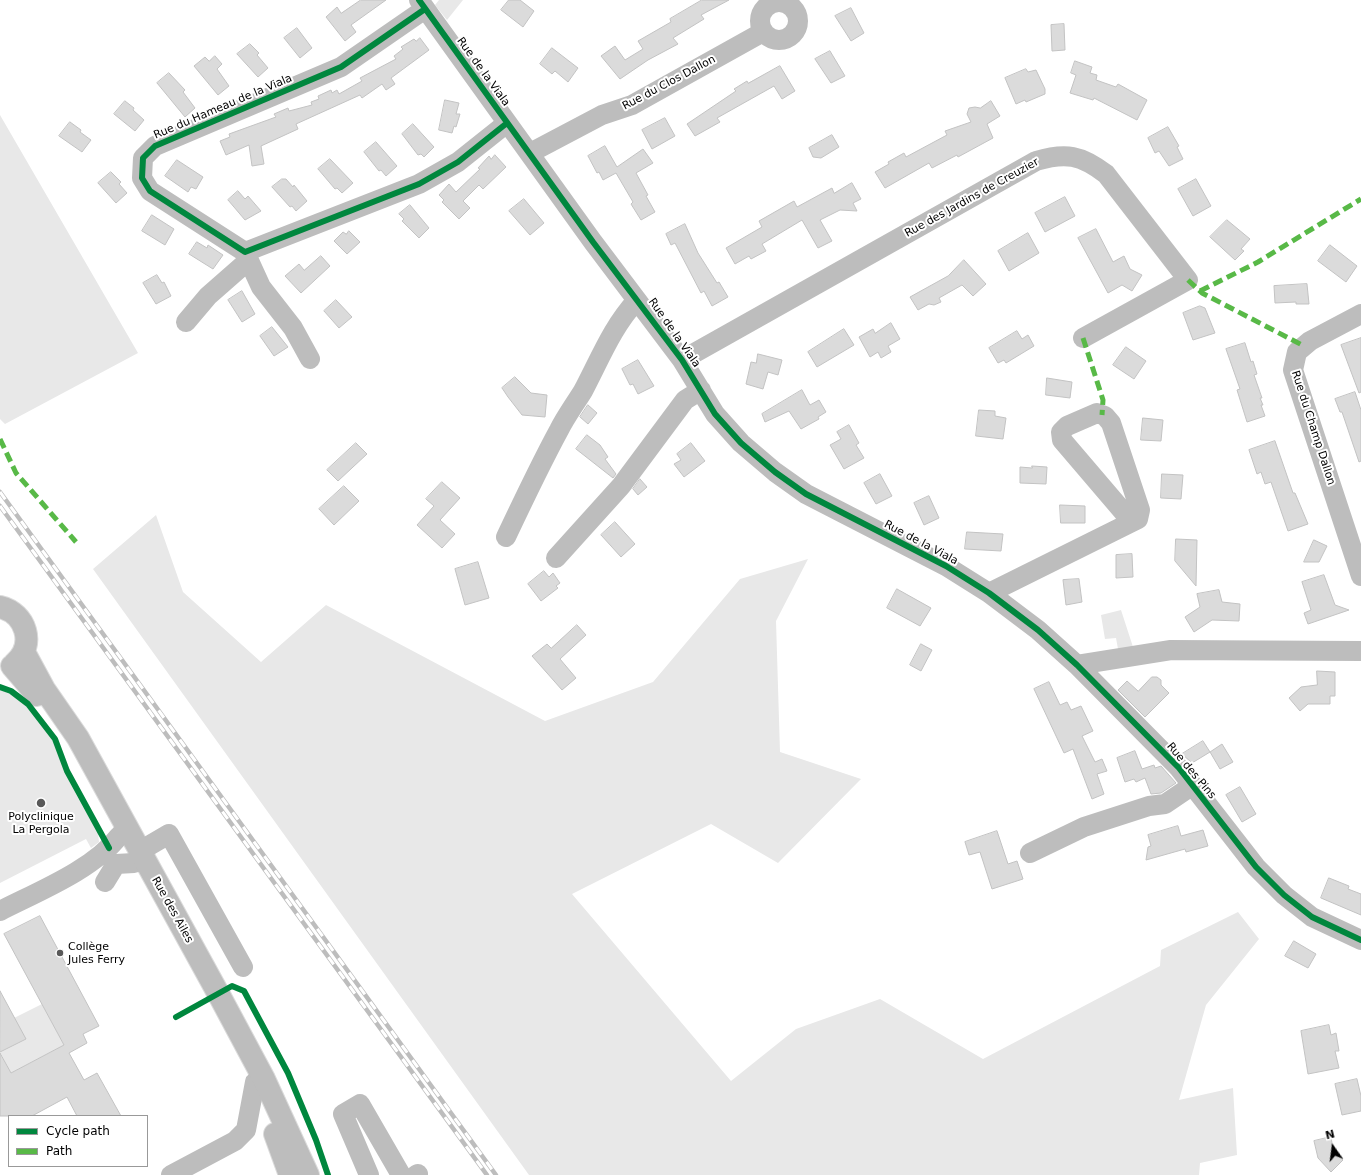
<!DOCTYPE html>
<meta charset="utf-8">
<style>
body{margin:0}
#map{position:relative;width:1361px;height:1175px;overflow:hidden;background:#fff;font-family:"DejaVu Sans",sans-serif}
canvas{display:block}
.legend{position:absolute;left:8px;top:1115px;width:140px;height:52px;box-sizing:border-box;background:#fff;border:1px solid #999;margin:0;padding:5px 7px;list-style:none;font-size:12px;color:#000}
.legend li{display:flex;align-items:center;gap:8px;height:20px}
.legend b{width:20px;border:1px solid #999}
.north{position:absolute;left:1313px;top:1127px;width:40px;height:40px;-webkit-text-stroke:3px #fff;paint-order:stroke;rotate:346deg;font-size:11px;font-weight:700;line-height:16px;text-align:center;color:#000}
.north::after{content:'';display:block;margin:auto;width:14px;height:18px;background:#000;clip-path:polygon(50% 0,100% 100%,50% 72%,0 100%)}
</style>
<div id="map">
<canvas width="1361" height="1175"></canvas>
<ul class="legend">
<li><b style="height:5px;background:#00873e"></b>Cycle path</li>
<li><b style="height:5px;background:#58b947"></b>Path</li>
</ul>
<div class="north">N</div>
</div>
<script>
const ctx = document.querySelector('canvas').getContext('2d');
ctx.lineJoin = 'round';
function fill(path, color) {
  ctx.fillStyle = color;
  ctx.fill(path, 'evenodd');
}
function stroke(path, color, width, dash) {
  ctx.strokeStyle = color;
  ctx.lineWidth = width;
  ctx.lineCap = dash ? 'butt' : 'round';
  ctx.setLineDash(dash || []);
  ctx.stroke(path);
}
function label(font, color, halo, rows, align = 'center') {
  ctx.font = font + ' "DejaVu Sans",sans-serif';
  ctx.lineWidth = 4;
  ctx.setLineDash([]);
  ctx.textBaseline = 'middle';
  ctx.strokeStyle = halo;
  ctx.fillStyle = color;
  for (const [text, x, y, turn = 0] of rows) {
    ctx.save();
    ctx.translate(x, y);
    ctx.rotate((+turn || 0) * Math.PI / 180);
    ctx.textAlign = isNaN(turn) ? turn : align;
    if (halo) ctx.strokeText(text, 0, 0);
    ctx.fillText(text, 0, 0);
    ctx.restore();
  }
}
fill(new Path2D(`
 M439 0H463L447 20 435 5Z
 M0 115 138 353 5 424 0 419Z
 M156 515 183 592 261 662 326 605 545 721 653 682 740 579 808 559 776 621 780 752 861 779 778 863 711 824 572 894 731 1081 796 1029 880 999 983 1059 1160 966 1161 950 1238 912 1259 939 1206 1005 1179 1100 1233 1088 1237 1155 1200 1163 1199 1175H529L93 569Z
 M1121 610 1133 647 1118 649 1116 638 1105 639 1101 615Z
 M0 690C22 695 45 726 55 745 60 754 61 764 66 774 75 794 87 813 98 833L99 842 91 848 86 839 0 883Z
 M42 1004 64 1045 11 1073 0 1052 25 1039 14 1018Z`), '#e8e8e8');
const building = new Path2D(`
 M361 0H386L351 25 356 32 345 41 326 17 337 7 341 13Z
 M509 0H520L534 11 523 27 501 10Z
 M702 0H729L701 15 704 19 673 38 678 44 648 60 620 79 601 56 615 46 625 60 643 49 638 41 671 22 670 19Z
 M851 8 864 33 851 41 835 16Z
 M1064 24 1065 50 1052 51 1051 25Z
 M297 28 312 48 300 58 284 38Z
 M420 38 429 50 391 78 395 84 386 90 382 84 362 98 360 95 296 124 298 129 261 146 264 164 252 166 249 145 226 155 220 141 230 137 229 134 276 117 274 114 288 108 289 111 312 105 311 102 319 99 318 96 331 90 332 93 337 90 339 94 362 81 360 78 396 59 394 56 403 49 401 47 414 39 416 41Z
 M250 44 259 53 257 55 268 68 258 77 237 54Z
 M552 48 578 68 568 82 555 71 552 74 540 64Z
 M830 51 845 76 831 83 815 59Z
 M215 56 222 64 217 69 229 86 218 95 194 66 205 57 209 61Z
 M1075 61 1092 67 1090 73 1097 75 1096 80 1116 87 1118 84 1147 100 1137 120 1094 98 1093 100 1070 93 1076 75 1071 73Z
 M780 66 795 91 782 99 774 86 717 118 720 122 695 136 687 124 736 91 734 89 747 81 748 83Z
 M1026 69 1028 72 1036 70 1045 89V94L1026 102 1025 100 1016 104 1005 78Z
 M169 73 185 90 183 92 195 108 185 117 157 83Z
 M445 100 459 103 456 114H460L456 127 454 126 452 133 439 130Z
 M125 101 134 108 133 110 144 120 135 131 114 114Z
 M991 101 1000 116 987 124 993 138 958 157 957 155 932 168 929 163 885 188 875 172 889 164 888 162 904 153 906 157 947 135 945 131 971 122 967 114 969 108 975 107 980 108Z
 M665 118 675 136 652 149 642 130Z
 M70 122 81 130 80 132 91 140 82 152 59 136Z
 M413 124 434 147 424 157 421 154 418 155 402 134Z
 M1168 127 1179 146 1177 147 1183 159 1169 166 1159 151 1155 153 1148 138Z
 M832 135 839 147 821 158 813 157 809 148Z
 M376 142 397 166 386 176 381 170 379 171 364 152Z
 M605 146 617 167 643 149 653 163 636 173 648 195 646 196 655 212 641 220 631 204 633 202 616 173 603 180 599 172 597 173 588 156Z
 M495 155 506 167 483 189 479 185 463 201 470 208 459 219 442 202 444 200 439 195 449 184 456 192 480 169 478 168 489 156 491 159Z
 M330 159 353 183 342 193 337 188 335 189 318 169Z
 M177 160 203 177 196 189 191 187 188 192 165 176Z
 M111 172 121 182 119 184 127 193 116 203 98 183Z
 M282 179H286L293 187 294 185 307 201 296 211 292 206 290 207 272 187Z
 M1196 179 1211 206 1193 216 1178 189Z
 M852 183 861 199 853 203 857 211 840 210 820 220 832 241 818 248 802 220 762 244 766 251 751 259 749 256 735 264 726 248 762 227 759 221 794 201 797 207 832 188 834 193Z
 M238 191 245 199 248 196 261 211 245 220 228 200Z
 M1065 197 1075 216 1045 232 1035 213Z
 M524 199 544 223 530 235 509 211Z
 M410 205 429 228 419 238 402 221 404 219 399 214Z
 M152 215 174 229 165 245 142 231Z
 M1227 220 1250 239 1241 249 1244 251 1235 260 1210 237Z
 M685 224 698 253 717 283 719 282 728 297 712 306 704 291 701 293 675 243 671 245 666 234Z
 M1096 229 1113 262 1124 256 1130 269 1142 275 1132 291 1122 285 1108 293 1078 238Z
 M349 231 360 242 347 254 334 241 343 232 346 234Z
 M1028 233 1039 253 1009 271 998 251Z
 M197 242 207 248 208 245 223 255 213 269 189 254Z
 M1330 245 1357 266 1346 282 1318 261Z
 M321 256 330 266 301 293 285 276 299 264 304 270Z
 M964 260 986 284 973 296 962 285 939 298 941 302 934 305 929 304 918 310 910 297 948 276Z
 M157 275 162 283 164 282 171 296 156 304 143 283Z
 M1307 284 1309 304H1296V302L1275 303 1274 286Z
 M242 291 255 314 242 322 228 300Z
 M336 300 352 317 339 328 324 311Z
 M1200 306 1205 308 1215 333 1193 340 1183 313Z
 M891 323 900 339 888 346 891 352 881 358 878 352 870 357 859 337 873 329 875 333Z
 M272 327 288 347 274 356 260 336Z
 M844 329 854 345 817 367 808 352Z
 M1017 331 1022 339 1028 335 1034 346 1006 363 1004 360 998 363 989 348Z
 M1361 338V392L1359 393 1341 345Z
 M1245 343 1251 362 1253 361 1257 374 1254 375 1262 398H1260L1263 405H1261L1265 416 1247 422 1237 390 1240 389 1226 349Z
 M1126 347 1146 361 1134 379 1113 365Z
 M758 354 782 360 778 375 768 372 763 389 746 384 751 362 756 363Z
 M638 360 654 386 638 394 633 384 630 385 622 369Z
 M515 377 531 393 547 395 545 417 522 415 508 397 502 388Z
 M1047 378 1072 382 1070 398 1046 395Z
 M802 390 810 405 819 400 826 412 818 417 819 419 801 429 789 411 765 422 762 414Z
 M1355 392 1361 410V461L1359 462 1342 412H1340L1335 399Z
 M588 405 597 413 588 424 580 417Z
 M979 410 995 411V416L1006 418 1003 439 976 436Z
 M1143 418 1163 420 1161 441 1141 440Z
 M849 425 859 443 856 445 864 458 844 469 830 445 841 439 837 432Z
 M587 435 600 445 608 457 605 459 616 474 613 478 576 449Z
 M1275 441 1293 493H1295L1308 524 1288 531 1271 482 1265 484 1261 472 1257 474 1249 450Z
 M356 443 367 454 338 481 327 470Z
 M691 443 705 461 684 477 674 464 681 460 677 454Z
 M1032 466 1047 467 1046 484 1020 483V467L1032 468Z
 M880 474 892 496 876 504 864 483Z
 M1162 474 1183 475 1181 499 1161 498Z
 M640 479 647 487 638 495 633 489Z
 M442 482 460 498 440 520 455 534 442 548 417 525 434 506 426 499Z
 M344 486 359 501 334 525 319 509Z
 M929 496 939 518 924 525 914 503Z
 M1060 505 1085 506V523H1061Z
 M615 522 635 544 621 557 601 535Z
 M967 532 1003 534 1001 551 965 549Z
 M1176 539 1197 540 1196 586 1175 561Z
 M1314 540 1327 546 1319 562H1304Z
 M1132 554 1133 577 1116 578V555Z
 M478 562 489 598 465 605 455 569Z
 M544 571 549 577 553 573 560 583 556 586 558 588 541 601 528 584Z
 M1324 575 1335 605 1349 610 1308 624 1304 613 1311 610 1302 582Z
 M1079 579 1082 602 1066 605 1063 580Z
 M897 589 931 608 920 626 887 608Z
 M1219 590 1222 602 1240 604 1239 621 1212 620 1194 632 1185 617 1200 607 1197 594Z
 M577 625 586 635 560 659 576 678 562 690 532 656 547 644 551 648Z
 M921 644 932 650 921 671 910 665Z
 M1317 671 1335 672V696H1330V704H1308L1300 711 1289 698 1301 687 1317 685Z
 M1152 677H1157L1161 680V685L1169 693 1145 717 1118 690 1127 681 1138 691Z
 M1049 682 1060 705 1067 702 1071 710 1081 706 1093 731 1082 736 1095 762 1102 759 1107 771 1097 774 1104 794 1092 799 1073 749 1064 753 1034 689Z
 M1203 741 1210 752 1222 744 1233 762 1220 769 1210 752 1192 763 1182 754Z
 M1135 751 1142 769 1154 765 1155 768 1161 766 1176 783 1161 793 1151 794 1145 778 1136 782 1134 779 1125 782 1117 758Z
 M1240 787 1256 814 1242 822 1226 795Z
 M1178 826 1181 836 1203 830 1208 846 1186 852 1185 849 1146 860 1148 847 1151 846 1148 835Z
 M997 831 1008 864 1017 861 1023 879 992 889 980 852 969 855 965 842Z
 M1329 878 1349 886 1348 889 1361 894V915L1321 898Z
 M40 916 99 1026 83 1034 87 1043 69 1053 84 1080 97 1073 121 1116H77L67 1097 32 1116H0V1053L11 1073 64 1045 4 934Z
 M1294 941 1316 954 1308 968 1285 956Z
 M0 991 26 1039 0 1052Z
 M1329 1025 1331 1035 1336 1033 1339 1051H1335L1339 1068 1308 1074 1301 1031Z
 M1357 1079 1361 1096V1111L1342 1115 1335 1084Z
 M1331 1137 1333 1149 1343 1160 1331 1172 1318 1158 1314 1141Z`);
fill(building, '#dbdbdb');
stroke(building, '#c3c3c3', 1);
const major = new Path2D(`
 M0 607C26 613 36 645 15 663
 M24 652 44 689 78 738 218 993 264 1079 308 1175
 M12 666 37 695
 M275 1134 290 1175`);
stroke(major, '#dbdbdb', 24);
stroke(new Path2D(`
 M419 0 593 242 682 360 715 414 741 443 775 472 806 494 946 566 989 593 1038 630 1077 665 1179 768 1256 867 1284 895 1312 917 1361 940
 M760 21a19 19 0 1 1 38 0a19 19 0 1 1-38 0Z
 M425 9 341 67 155 146 143 158 142 178 150 191 245 252 419 184 458 162 507 123
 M530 153 602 115 632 105 763 32
 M245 252 261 287 293 328 310 359
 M1361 314 1310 341 1297 352 1293 370 1361 576
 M186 322 208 296 249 260
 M682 360 1036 161C1066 152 1081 155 1106 174L1188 280 1083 338
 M506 537C523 501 540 465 559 430 566 416 575 404 583 391 600 359 612 327 637 300
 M556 558 621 486 685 400 701 390
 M989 593 1138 519 1140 510 1111 423 1105 416 1097 413 1067 426 1061 432 1062 440 1132 522
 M1077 665 1171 650 1361 651
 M140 851 169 834 243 967
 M1030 853 1084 827 1149 806 1165 804 1193 785
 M105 882 116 864 134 863
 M0 911C37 892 93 870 119 836
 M171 1175 235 1141 246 1130 255 1082
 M369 1175 343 1114 360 1104 401 1175
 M416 1175 418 1174`), '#bdbdbd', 20);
stroke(major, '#bdbdbd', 22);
const rail = new Path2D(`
 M0 492 496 1175
 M0 506 487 1175`);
stroke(rail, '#bdbdbd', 4.5);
stroke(rail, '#fff', 3, [9]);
stroke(new Path2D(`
 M1188 280 1202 293 1304 346
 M1200 291 1258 262 1361 199
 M1083 338 1103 400 1102 415
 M0 439 16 473 76 542`), '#58b947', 5, [10, 5]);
stroke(new Path2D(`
 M419 0 593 242 682 360 715 414 741 443 775 472 806 494 946 566 989 593 1038 630 1077 665 1179 768 1256 867 1284 895 1312 917 1361 940
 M425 9 341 67 155 146 143 158 142 178 150 191 245 252 419 184 458 162 507 123
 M0 687 11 691 28 704 55 739 67 771 109 848
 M176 1017 232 986 244 991 288 1073 316 1140 328 1175`), '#00873e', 6);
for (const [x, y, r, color] of [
 [41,803,5,"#595959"],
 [60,953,4,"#595959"]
]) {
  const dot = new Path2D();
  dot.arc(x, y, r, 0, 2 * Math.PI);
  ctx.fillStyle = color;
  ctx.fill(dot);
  stroke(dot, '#fff', 1.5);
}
label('11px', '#000', '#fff', [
 ["Rue de la Viala",483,72,54],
 ["Rue du Clos Dallon",669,83,-28],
 ["Rue du Hameau de la Viala",223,107,-23],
 ["Rue des Jardins de Creuzier",972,198,-29],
 ["Rue de la Viala",674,333,55],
 ["Rue du Champ Dallon",1313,428,72],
 ["Rue de la Viala",921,543,28],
 ["Rue des Pins",1191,771,50],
 ["Rue des Ailes",172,910,61]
]);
label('11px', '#000', '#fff', [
 ["Polyclinique",41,817],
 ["La Pergola",41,830],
 ["Collège",68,947,"left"],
 ["Jules Ferry",68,960,"left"]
]);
</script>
